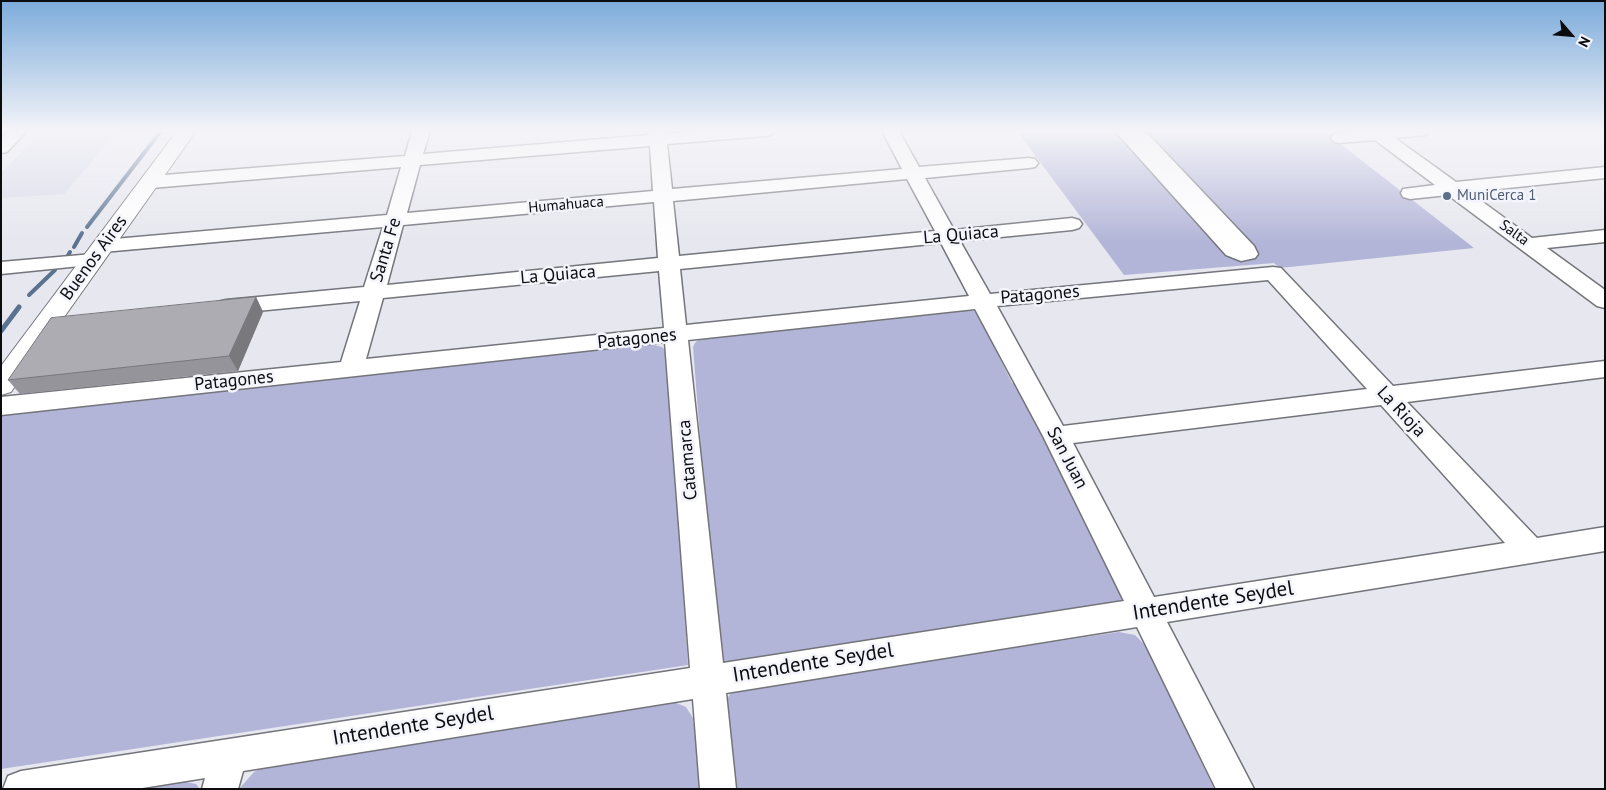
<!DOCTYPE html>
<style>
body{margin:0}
#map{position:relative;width:1606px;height:790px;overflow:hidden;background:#e7e7ef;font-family:"PT Sans",sans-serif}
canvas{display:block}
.frame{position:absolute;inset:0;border:2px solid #0b0c0e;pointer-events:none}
.north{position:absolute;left:1546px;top:10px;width:50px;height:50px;-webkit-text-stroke:4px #f4f4fc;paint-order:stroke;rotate:117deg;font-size:14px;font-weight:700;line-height:20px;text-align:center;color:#0b0c0e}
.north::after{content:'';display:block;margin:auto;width:18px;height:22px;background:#0b0c0e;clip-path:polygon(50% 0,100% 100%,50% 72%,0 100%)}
</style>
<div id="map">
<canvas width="1606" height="790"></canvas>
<div class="frame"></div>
<div class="north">N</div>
</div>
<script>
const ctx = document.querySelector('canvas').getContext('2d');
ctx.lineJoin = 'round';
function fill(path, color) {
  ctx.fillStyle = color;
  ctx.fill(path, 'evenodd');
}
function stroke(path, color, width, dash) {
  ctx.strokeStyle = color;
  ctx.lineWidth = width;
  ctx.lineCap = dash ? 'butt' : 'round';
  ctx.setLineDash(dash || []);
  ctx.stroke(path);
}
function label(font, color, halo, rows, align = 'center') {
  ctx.font = font + ' "PT Sans",sans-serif';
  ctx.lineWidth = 5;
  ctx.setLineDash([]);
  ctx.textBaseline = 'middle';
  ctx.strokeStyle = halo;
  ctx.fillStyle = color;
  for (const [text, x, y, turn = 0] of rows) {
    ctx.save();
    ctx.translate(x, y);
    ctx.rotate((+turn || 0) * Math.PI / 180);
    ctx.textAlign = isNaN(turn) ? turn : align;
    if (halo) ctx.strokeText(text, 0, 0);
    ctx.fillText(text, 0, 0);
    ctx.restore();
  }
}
fill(new Path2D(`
 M42 131H118L64 194 1 198V173Z`), '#dadbea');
fill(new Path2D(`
 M1017 131H1324L1474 248 1280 268 1274 263 1124 275Z
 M966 309 977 312 1012 383 1023 389 1127 604 726 664 717 654 693 347C695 341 699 339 705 338Z
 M650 344 662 347 668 353 688 665 1 769V414Z
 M1119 632 1135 635 1146 646 1214 789H734L726 700 731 693 737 689Z
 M674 702 686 707 693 718 701 789H239L254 772 267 765Z
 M180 781 196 784 200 789H130Z`), '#b3b5d8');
stroke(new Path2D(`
 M87 227 161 131
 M74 247 82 233
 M67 257 70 252
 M29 295 55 270`), '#597290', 4);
stroke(new Path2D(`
 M1 331 19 307`), '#597290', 5);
const minor = new Path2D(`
 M9 131H27L7 152 1 153V138Z
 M412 131H430L423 154 649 135 648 131H666V134L701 131H773L771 135 765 136 667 144 672 189 902 169 882 131H899L919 167 1029 158 1035 159 1038 163 1035 167 1029 168 925 178 954 230 1072 218 1079 220 1082 224 1079 228 1072 230 960 241 990 294 1273 267 1281 268 1393 386 1605 361V377L1407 402 1537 538 1605 527V551L1167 622 1254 789H1216L1137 627 726 693 736 789H700L693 699 243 771 238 789H202L205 778 136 789H3L8 776 21 771 690 668 665 342 1 415V397L341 362 360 301 226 314 218 312 215 307 218 302 226 300 364 287 383 227 103 252 96 250 93 246 96 242 103 240 387 215 401 167 151 188 144 186 142 182 144 178 151 176 405 156ZM650 146 653 191 407 213 420 165ZM907 179 935 231 679 256 673 201ZM654 202 658 258 387 285 403 225ZM941 243 969 296 686 325 680 269ZM659 271 664 328 366 359 383 298ZM1268 280 1367 389 1063 426 997 306ZM975 309 1043 436 1124 601 723 663 688 340ZM1381 405 1505 543 1154 597 1073 443Z
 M1115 131H1145L1254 246 1258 254 1255 258 1241 261 1226 255Z
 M1359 131H1428L1426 135 1395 138 1456 182 1605 167V178L1469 192 1532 238 1605 230V242L1547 248 1605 290V308L1597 306 1448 195 1410 199 1403 197 1401 193 1403 189 1435 185 1375 140 1340 143 1334 142 1331 138 1334 134Z
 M93 254 100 256 103 260 100 264 1 274V262Z`);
const major = new Path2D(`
 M177 131H196L11 392 1 395V366Z`);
stroke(minor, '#74747b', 3);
stroke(major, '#74747b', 2);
fill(minor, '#fff');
fill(major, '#fff');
fill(new Path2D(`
 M256 297 263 312 238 371 20 394 8 380Z`), '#95949a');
fill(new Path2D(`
 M256 297 263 312 238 371 229 356Z`), '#79787d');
const building = new Path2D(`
 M256 297 229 356 8 380 51 318Z`);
fill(building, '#adacb3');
stroke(building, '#79787d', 1);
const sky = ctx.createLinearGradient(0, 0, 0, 242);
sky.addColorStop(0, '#7cabdb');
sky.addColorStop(0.54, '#f4f4f8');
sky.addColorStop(1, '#f4f4f800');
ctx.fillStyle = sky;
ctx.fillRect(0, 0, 1606, 242);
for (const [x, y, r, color] of [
 [1447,196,5,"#5c6f8a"]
]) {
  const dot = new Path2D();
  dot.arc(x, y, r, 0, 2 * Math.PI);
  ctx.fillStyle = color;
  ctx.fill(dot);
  stroke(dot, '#f4f4fc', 2);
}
label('15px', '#4e5e75', '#f4f4fc', [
 ["MuniCerca 1",1457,196]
], 'left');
label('15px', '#0b0c0e', '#f4f4fc', [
 ["Humahuaca",566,205,-5],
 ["Salta",1514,233,36]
]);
label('18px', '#0b0c0e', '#f4f4fc', [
 ["La Quiaca",961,235,-5],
 ["Santa Fe",386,250,-73],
 ["Buenos Aires",94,258,-54],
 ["La Quiaca",558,275,-5],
 ["Patagones",1040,295,-5],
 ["Patagones",637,339,-6],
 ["Patagones",234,381,-6],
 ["La Rioja",1401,412,47],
 ["San Juan",1067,458,62],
 ["Catamarca",688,460,-95]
]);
label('21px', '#0b0c0e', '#f4f4fc', [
 ["Intendente Seydel",1213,601,-9],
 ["Intendente Seydel",813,663,-9],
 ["Intendente Seydel",413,726,-9]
]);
</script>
